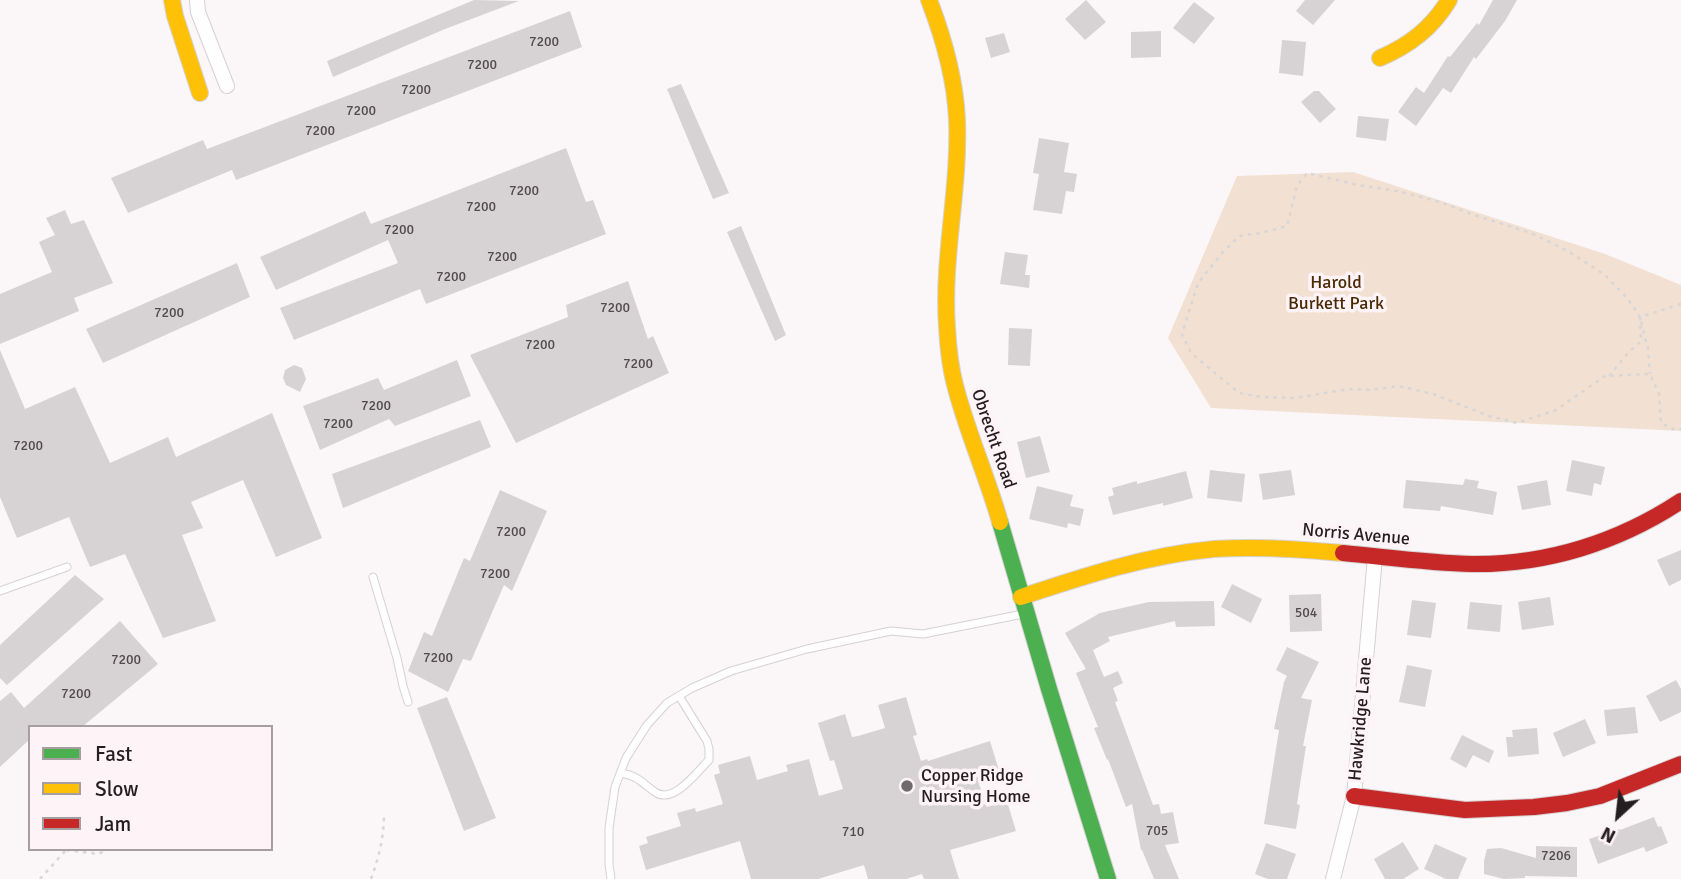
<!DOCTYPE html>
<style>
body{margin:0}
#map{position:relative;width:1681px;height:879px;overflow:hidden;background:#fbf6f7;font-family:Signika,sans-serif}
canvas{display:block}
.legend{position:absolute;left:28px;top:725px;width:245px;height:126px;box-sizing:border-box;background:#fef3f6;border:2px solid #a79ea0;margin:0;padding:9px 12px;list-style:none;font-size:21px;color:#241e20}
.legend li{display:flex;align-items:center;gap:14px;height:35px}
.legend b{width:35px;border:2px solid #a79ea0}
.north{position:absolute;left:1583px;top:781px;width:70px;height:70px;-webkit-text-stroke:5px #fef3f6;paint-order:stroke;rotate:207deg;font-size:19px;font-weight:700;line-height:28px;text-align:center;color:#241e20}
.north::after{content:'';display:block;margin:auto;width:24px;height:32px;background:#241e20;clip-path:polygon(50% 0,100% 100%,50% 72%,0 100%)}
</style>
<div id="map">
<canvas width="1681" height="879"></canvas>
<ul class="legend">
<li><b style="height:9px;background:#4caf50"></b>Fast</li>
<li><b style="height:9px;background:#ffc107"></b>Slow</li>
<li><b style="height:9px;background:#c62828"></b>Jam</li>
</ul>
<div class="north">N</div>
</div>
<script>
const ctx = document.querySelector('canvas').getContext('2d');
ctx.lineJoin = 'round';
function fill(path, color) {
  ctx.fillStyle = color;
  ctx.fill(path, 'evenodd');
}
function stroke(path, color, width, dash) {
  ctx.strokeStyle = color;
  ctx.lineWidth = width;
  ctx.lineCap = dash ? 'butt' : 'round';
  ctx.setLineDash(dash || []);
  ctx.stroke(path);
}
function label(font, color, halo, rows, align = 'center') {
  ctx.font = font + ' Signika,sans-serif';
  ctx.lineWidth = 7;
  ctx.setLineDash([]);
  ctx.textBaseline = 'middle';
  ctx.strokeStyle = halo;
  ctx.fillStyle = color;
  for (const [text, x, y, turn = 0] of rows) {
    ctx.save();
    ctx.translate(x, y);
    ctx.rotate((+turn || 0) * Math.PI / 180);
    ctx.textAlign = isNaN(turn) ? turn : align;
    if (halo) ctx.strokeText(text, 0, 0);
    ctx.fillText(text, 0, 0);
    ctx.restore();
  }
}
fill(new Path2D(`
 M1353 172 1605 254 1681 285V431L1211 408 1168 338 1237 176Z`), '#f2e1d2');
fill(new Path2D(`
 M474 0 519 1 445 29 333 77 327 61Z
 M1086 0 1106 22 1085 40 1065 19Z
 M1305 0H1335L1313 25 1296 11Z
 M1493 0H1517L1505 21 1476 59 1474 57 1451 93 1443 88 1416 126 1398 112 1416 87 1424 93 1448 56 1450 57 1477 23 1479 25Z
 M1194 2 1215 18 1194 44 1173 28Z
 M570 11 582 47 236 180 232 170 128 213 111 178 203 140 207 149Z
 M1161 31V57L1131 58V32Z
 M1004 33 1010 52 991 58 985 38Z
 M1282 40 1306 42 1303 76 1279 73Z
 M681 84 729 193 713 199 667 89Z
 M1314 91H1319L1336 109 1320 123 1301 102Z
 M1358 116 1389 119 1386 141 1356 137Z
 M1039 138 1069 143 1064 172 1077 174 1074 192 1066 191 1062 214 1033 210 1039 174 1033 173Z
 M566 148 586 202 593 200 606 234 426 304 420 289 294 340 280 308 398 263 388 240 276 290 260 257 365 211 371 224Z
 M65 210 71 224 84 220 113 283 74 298 79 311 0 344V294L52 272 39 242 55 235 46 218Z
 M741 226 786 335 775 341 727 232Z
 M1005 252 1028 255 1025 275H1030L1029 288 1000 284Z
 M237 263 250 297 103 363 86 329Z
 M628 281 648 339 653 336 669 373 516 443 470 355 568 317 566 305Z
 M1009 328 1032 329 1030 366 1008 365Z
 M0 350 25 409 75 387 110 463 168 437 176 457 272 413 322 538 276 557 243 480 191 502 203 528 182 535 216 621 163 638 125 554 90 567 69 517 17 538 0 497Z
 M457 360 471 396 395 426 389 419 320 450 303 406 378 378 384 390Z
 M294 365 302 368 306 379 300 392 286 385 283 378 285 370Z
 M480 420 491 447 343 508 332 474Z
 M1040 436 1050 472 1026 478 1017 442Z
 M1572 460 1605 467 1601 485 1594 483 1592 496 1566 491Z
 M1210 470 1245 474 1242 502 1207 498Z
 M1291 470 1295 495 1263 500 1259 474Z
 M1186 471 1193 498 1163 506V503L1113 515 1108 497 1114 495 1112 488 1137 481V484Z
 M1465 479 1479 481 1477 488 1497 492 1493 515 1441 506 1440 511 1403 508 1406 480 1463 485Z
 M1547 480 1551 505 1522 510 1517 486Z
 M1037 486 1073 495 1070 506 1084 509 1080 526 1068 523 1067 528 1029 519Z
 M500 490 547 511 512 591 504 585 471 661 463 659 448 692 408 671 424 632 432 636 464 558 470 561Z
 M1681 550V580L1669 586 1657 560Z
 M75 575 104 599 7 685 0 678V645Z
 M1232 584 1262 599 1251 623 1221 607Z
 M1321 594 1322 631 1290 632 1289 595Z
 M1550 597 1554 625 1522 630 1518 602Z
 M1412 600 1436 603 1431 638 1407 635Z
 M1214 601 1215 626 1176 627 1175 621 1108 637 1110 641 1093 650 1104 677 1118 671 1123 683 1113 688 1118 701 1115 702 1153 805 1159 804 1161 814 1173 812 1179 843 1165 845 1179 879H1154L1142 850H1141L1132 804 1126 807 1108 759 1107 760 1094 728 1098 727 1076 673 1086 669 1065 633 1100 613 1149 602Z
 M1470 602 1502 605 1500 632 1467 629Z
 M120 621 158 664 82 727H30V739L0 767V701L11 692 24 708Z
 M1287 647 1319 662 1301 698 1312 700 1303 746H1306L1297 804 1300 805 1296 829 1264 824 1279 730 1274 729 1284 682 1287 676 1276 670Z
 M1407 665 1432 670 1425 707 1399 702Z
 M1676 680 1681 689V712L1660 722 1646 696Z
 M447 697 496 818 464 831 417 708Z
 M906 697 917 735 913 736 921 761 927 759 928 761 990 741 1001 777 979 784 987 807 1007 801 1016 831 950 850 959 879H924L922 874 906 879H868L864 865 818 879H751L740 841 646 870 639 846 648 843 646 837 681 826 677 813 695 808 696 812 723 804 714 775 720 773 718 765 750 756 757 780 788 771 786 765 809 759 819 796 843 789 834 760 830 761 818 723 845 714 852 737 858 736 885 728 878 705Z
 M1635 707 1638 733 1607 736 1604 710Z
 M1585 719 1596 743 1563 757 1553 733Z
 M1537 728 1539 754 1508 757 1506 737H1513L1512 730Z
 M1462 735 1494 751 1489 763 1473 755 1466 768 1450 759Z
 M1654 817 1658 827 1661 826 1668 843 1646 852 1644 847 1598 864 1589 839 1620 829V830Z
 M1403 842 1419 869 1403 879H1385L1374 859Z
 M1266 843 1296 854 1287 879H1268L1255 874Z
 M1435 844 1467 858 1458 879H1446L1424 869Z
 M1536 846 1577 847V877L1525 876V878L1504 879 1484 874V861L1487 849 1501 848 1536 858Z`), '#d7d3d5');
const lane = new Path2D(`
 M373 577 397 658 403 686 408 702
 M0 591 67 567
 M621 773C638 776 641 782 655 792 673 805 696 773 709 760V749L707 741 679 696
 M611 879 609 864V828L615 787 626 758 647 725 667 703 692 688 731 671 807 649 891 631 923 634 1023 614`);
const street = new Path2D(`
 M197 0 198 12 227 86
 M1333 879 1354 796 1375 557`);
const fast = new Path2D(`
 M1000 522 1049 689 1108 879`);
const slow = new Path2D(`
 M172 0 175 16 200 93
 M929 0C944 39 955 77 957 119 960 189 942 257 947 327 948 346 950 366 955 385 967 432 987 476 1000 522
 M1380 58C1410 45 1432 28 1449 0
 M1021 597C1084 576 1148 555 1214 549 1257 546 1301 549 1343 553`);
const jam = new Path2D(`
 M1343 553C1386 557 1430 563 1472 564 1547 565 1619 542 1681 501
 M1354 796 1465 810 1534 807 1567 803 1600 796 1681 764`);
stroke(lane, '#d6d1d2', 9);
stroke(street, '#d6d1d2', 16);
stroke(fast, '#d6d1d2', 18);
stroke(slow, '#d6d1d2', 18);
stroke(jam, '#d6d1d2', 18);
stroke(new Path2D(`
 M1681 304 1640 317 1628 299 1605 275 1568 251 1531 233 1474 215 1440 202 1397 191 1358 185 1307 173 1297 186 1287 226 1261 233 1239 236 1222 253 1198 283 1182 334 1191 353 1239 393 1261 397 1296 398 1348 389 1370 390 1398 386 1433 394 1489 416 1517 423 1556 410 1605 376 1650 374 1659 394 1661 423 1675 430 1681 429
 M1609 376 1627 354 1641 341 1640 317 1648 349 1650 374
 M66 850 99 854 107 849
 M40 879 66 850
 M371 879C379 857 384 837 384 813`), '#d8d6d7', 2.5, [3.5, 5]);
stroke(lane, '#fefefe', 7);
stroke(street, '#fefefe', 14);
stroke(fast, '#4caf50', 16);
stroke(slow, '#ffc107', 16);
stroke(jam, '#c62828', 16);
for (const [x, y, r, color] of [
 [907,786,7,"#6f6a6b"]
]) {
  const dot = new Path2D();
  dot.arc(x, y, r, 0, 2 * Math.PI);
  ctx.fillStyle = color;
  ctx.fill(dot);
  stroke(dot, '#fef3f6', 2.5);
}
label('14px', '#514b4d', null, [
 ["7200",544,42],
 ["7200",482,65],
 ["7200",416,90],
 ["7200",361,111],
 ["7200",320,131],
 ["7200",524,191],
 ["7200",481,207],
 ["7200",399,230],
 ["7200",502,257],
 ["7200",451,277],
 ["7200",615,308],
 ["7200",169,313],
 ["7200",540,345],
 ["7200",638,364],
 ["7200",376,406],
 ["7200",338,424],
 ["7200",28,446],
 ["7200",511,532],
 ["7200",495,574],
 ["504",1306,613],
 ["7200",438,658],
 ["7200",126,660],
 ["7200",76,694],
 ["705",1157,831],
 ["710",853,832],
 ["7206",1556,856]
]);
label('18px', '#492a04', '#fef3f6', [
 ["Harold",1336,283],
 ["Burkett Park",1336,304]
]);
label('18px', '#241e20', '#fef3f6', [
 ["Obrecht Road",993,439,71],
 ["Norris Avenue",1356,535,5],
 ["Hawkridge Lane",1361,719,-85]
]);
label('18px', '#241e20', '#fef3f6', [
 ["Copper Ridge",921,776],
 ["Nursing Home",921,797]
], 'left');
</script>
